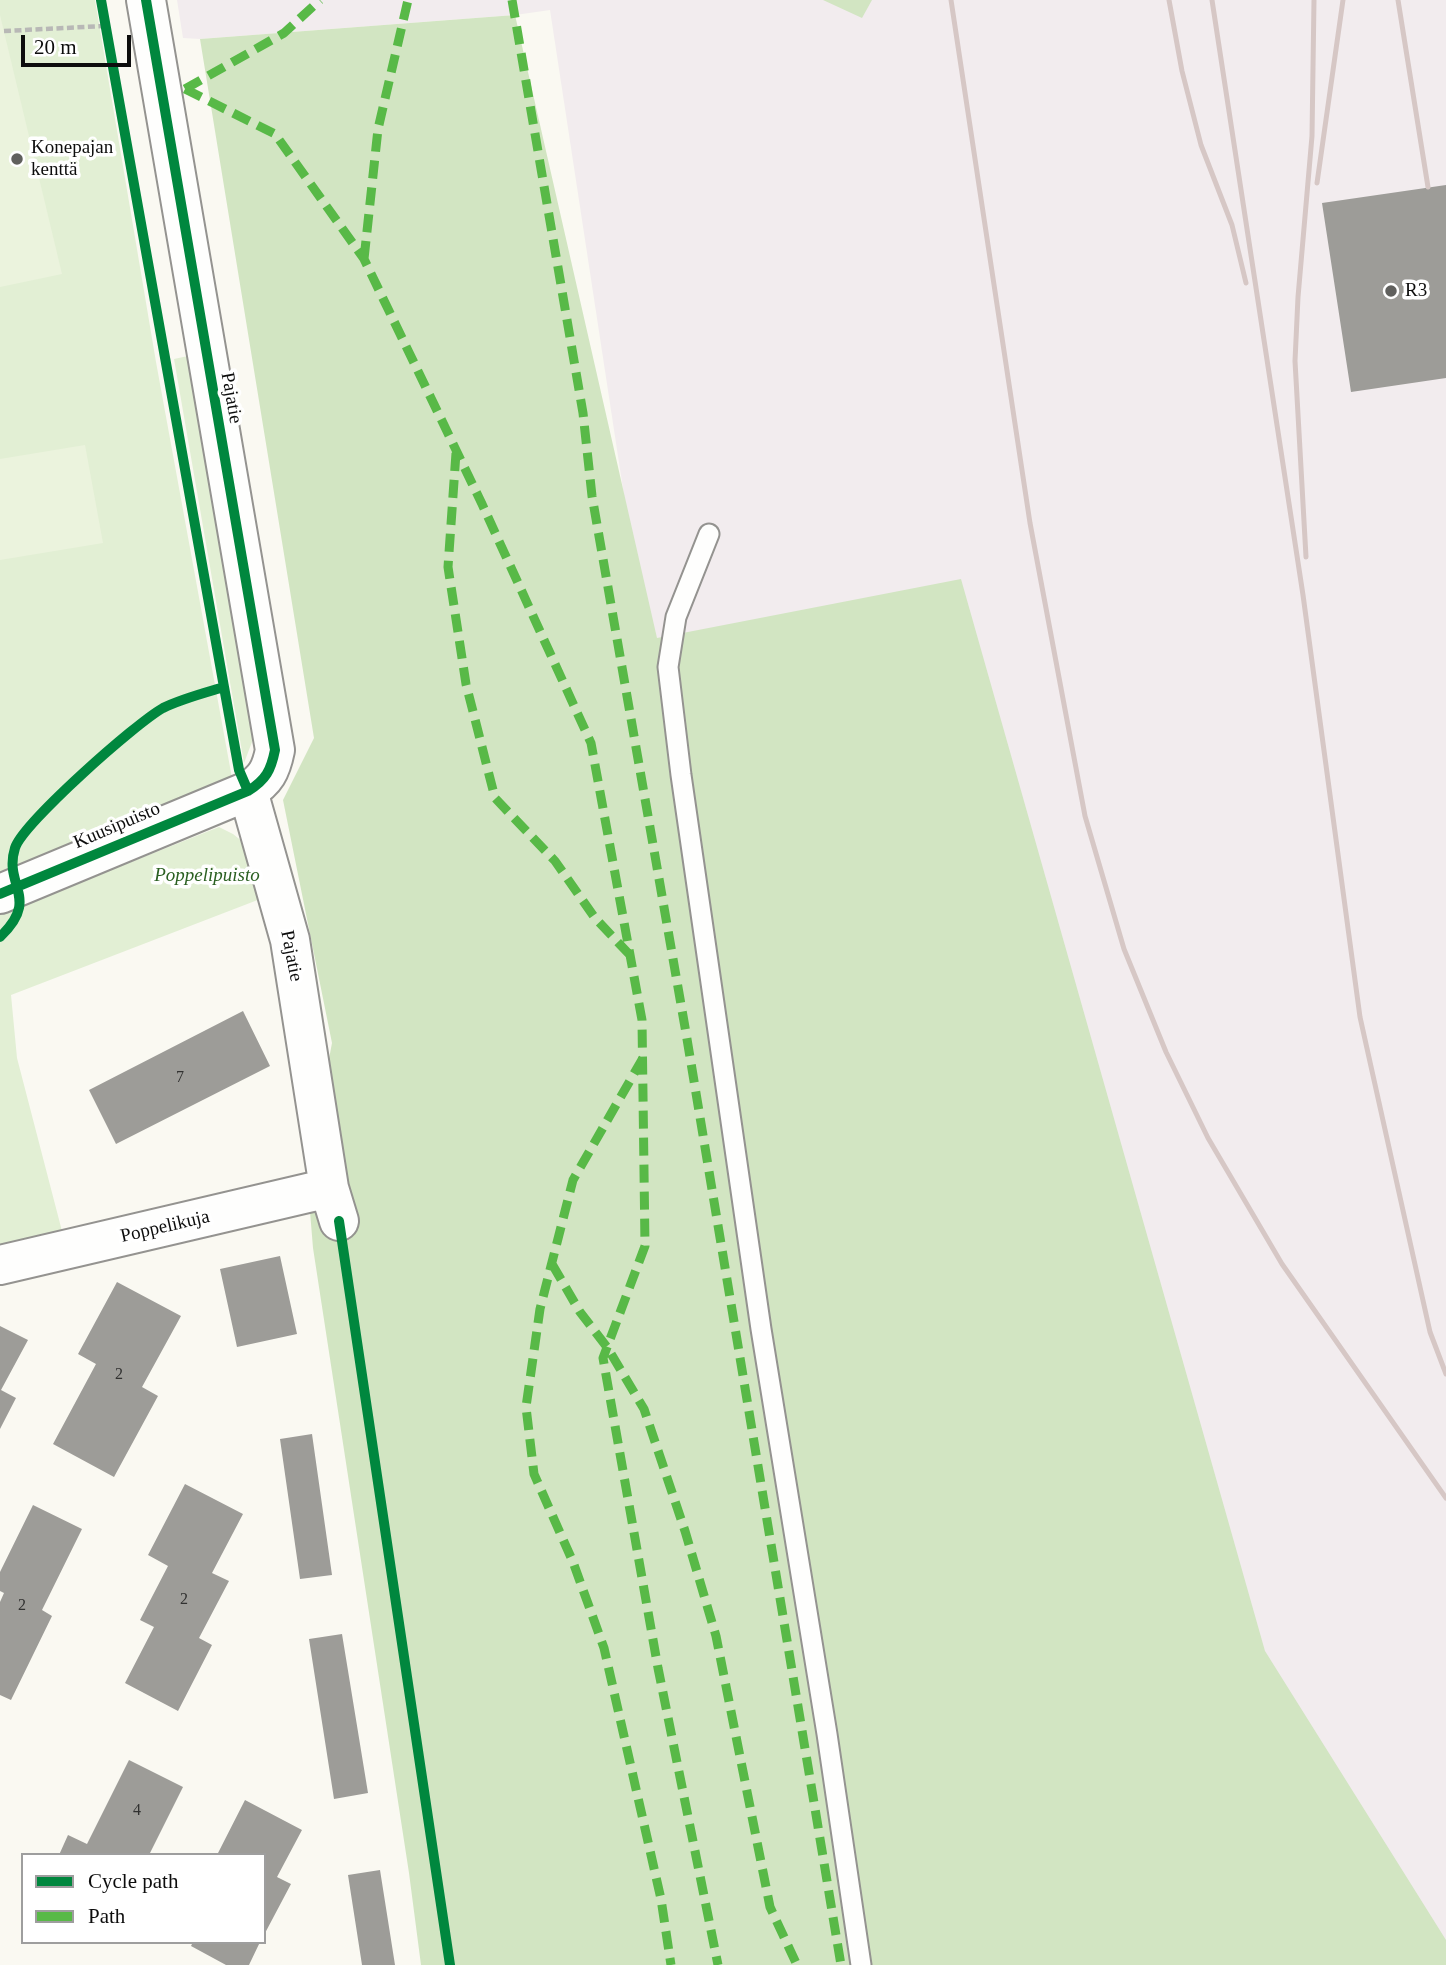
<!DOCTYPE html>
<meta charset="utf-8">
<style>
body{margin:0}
#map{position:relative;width:1446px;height:1965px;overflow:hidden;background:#faf9f2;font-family:Georgia,serif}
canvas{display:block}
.legend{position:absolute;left:21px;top:1853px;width:245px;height:91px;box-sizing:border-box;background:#fff;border:2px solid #9e9e9e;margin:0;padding:9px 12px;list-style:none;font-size:21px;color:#0d0d0d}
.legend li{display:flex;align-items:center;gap:14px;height:35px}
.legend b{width:35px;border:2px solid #9e9e9e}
.scale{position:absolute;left:21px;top:35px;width:110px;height:32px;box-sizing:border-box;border:4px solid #0d0d0d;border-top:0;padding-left:9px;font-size:21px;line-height:24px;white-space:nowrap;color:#0d0d0d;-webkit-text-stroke:5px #fff;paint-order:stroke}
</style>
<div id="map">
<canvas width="1446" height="1965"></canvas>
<ul class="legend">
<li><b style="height:9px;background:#00873e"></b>Cycle path</li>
<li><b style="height:9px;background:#58b947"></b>Path</li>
</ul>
<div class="scale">20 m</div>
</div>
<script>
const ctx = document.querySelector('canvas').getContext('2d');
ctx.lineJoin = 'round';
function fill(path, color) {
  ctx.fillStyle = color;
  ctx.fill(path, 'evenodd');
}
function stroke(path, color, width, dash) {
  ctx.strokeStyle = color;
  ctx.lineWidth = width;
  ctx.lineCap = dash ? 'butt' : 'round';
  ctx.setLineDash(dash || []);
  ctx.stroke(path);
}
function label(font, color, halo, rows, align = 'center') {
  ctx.font = font + ' Georgia,serif';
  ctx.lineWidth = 7;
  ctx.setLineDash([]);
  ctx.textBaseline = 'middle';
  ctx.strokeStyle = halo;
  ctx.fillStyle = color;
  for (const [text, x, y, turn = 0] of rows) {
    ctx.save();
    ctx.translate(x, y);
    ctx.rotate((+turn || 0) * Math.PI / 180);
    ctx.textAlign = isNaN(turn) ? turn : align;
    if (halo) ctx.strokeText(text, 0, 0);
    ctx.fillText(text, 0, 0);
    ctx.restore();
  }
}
fill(new Path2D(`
 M177 0H1446V1965H848L550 10 515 15 200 39 183 38Z`), '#f2ecee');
fill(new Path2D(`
 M0 0H95L156 362 232 778 216 787 0 872Z
 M188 356 253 712 252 742 244 763 174 359Z
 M219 827 233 834 248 846 268 896 11 995 17 1058 63 1235 0 1248V914Z`), '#e2efd4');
fill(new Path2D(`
 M823 0H872L862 18Z
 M515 15 657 638 961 579 1265 1651 1446 1940V1965H421L409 1873 313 1248 307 1175 332 1043 283 800 314 738 200 39Z`), '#d2e5c2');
fill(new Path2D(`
 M0 15 62 274 0 287Z
 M85 445 103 543 0 560V459Z`), '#ebf3dd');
fill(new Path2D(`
 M1446 185V378L1351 392 1322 203Z
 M243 1011 270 1066 116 1144 89 1090Z
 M280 1256 297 1334 237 1347 220 1269Z
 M117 1282 181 1316 142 1387 158 1396 114 1477 53 1444 96 1364 78 1354Z
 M0 1326 28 1340 1 1390 16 1398 0 1429Z
 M312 1434 332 1575 300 1579 280 1439Z
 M185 1484 243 1514 212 1573 229 1581 199 1638 212 1645 178 1711 125 1683 154 1627 140 1620 168 1566 148 1555Z
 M33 1505 82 1529 42 1610 52 1616 11 1700 0 1695V1602L4 1593 0 1591V1572Z
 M342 1634 368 1793 334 1799 309 1639Z
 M129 1760 183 1787 149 1855H59L68 1835 87 1844Z
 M245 1800 302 1830 277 1877 291 1884 264 1935V1855H217Z
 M380 1870 395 1965H362L348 1875Z
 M193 1942H260L249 1965H226L191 1946Z`), '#9d9c98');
const service = new Path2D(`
 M709 534 676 617 668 667 681 775 761 1329 827 1734 861 1965`);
const minor = new Path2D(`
 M248 791 290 940 329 1188 339 1221
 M0 894 248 791C266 780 271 770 275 750L146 0
 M0 1265 329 1188`);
stroke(service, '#949390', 23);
stroke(minor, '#949390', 42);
stroke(new Path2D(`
 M4 31 105 26`), '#b8b8b6', 4.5, [7, 3.5]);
stroke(service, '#fefefd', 19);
stroke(minor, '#fefefd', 38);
stroke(new Path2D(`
 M951 0 1030 523 1085 816 1124 949 1166 1052 1208 1138 1282 1264 1446 1498
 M1169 0 1182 71 1201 145 1232 225 1246 283
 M1212 0 1303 595 1360 1017 1430 1332 1446 1374
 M1398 0 1428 187
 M1317 183 1343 0
 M1306 557 1295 361 1298 297 1312 136 1314 0`), '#d6c7c5', 5);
stroke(new Path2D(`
 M512 0 583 413 592 496 686 1033 841 1965
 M185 89 275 134 364 259 482 504 591 743 642 1020 645 1246 603 1358 658 1668 718 1965
 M185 89 284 33 320 0
 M364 259 378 129 408 0
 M456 453 448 567 466 684 495 798 555 861 595 918 629 954
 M643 1058 573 1180 540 1309 526 1407 534 1474 573 1562 604 1648 661 1899 671 1965
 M552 1264 580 1312 607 1347 644 1409 685 1531 716 1636 770 1907 797 1965`), '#58b947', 9, [18, 9]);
stroke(new Path2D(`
 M101 0 224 687 239 770 248 791
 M0 894 248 791C266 780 271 770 275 750L146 0
 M0 937C41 898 3 886 15 848 23 823 136 723 163 708 181 699 204 693 224 687
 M339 1221 450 1965`), '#00873e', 10);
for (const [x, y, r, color] of [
 [17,159,7,"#60605d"],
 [1391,291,7,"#60605d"]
]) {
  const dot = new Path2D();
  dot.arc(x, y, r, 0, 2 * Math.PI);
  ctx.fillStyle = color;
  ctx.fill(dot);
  stroke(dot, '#fff', 2.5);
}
label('16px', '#313130', null, [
 ["7",180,1078],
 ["2",119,1375],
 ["2",184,1600],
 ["2",22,1606],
 ["4",137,1811]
]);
label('19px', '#0d0d0d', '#fff', [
 ["Konepajan",31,148],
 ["kenttä",31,170],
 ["R3",1405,291]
], 'left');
label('19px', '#0d0d0d', '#fff', [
 ["Pajatie",231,398,80],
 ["Kuusipuisto",117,826,-23],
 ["Pajatie",291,956,79],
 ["Poppelikuja",165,1227,-13]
]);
label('italic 19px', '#2b6022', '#fff', [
 ["Poppelipuisto",207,876]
]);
</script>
